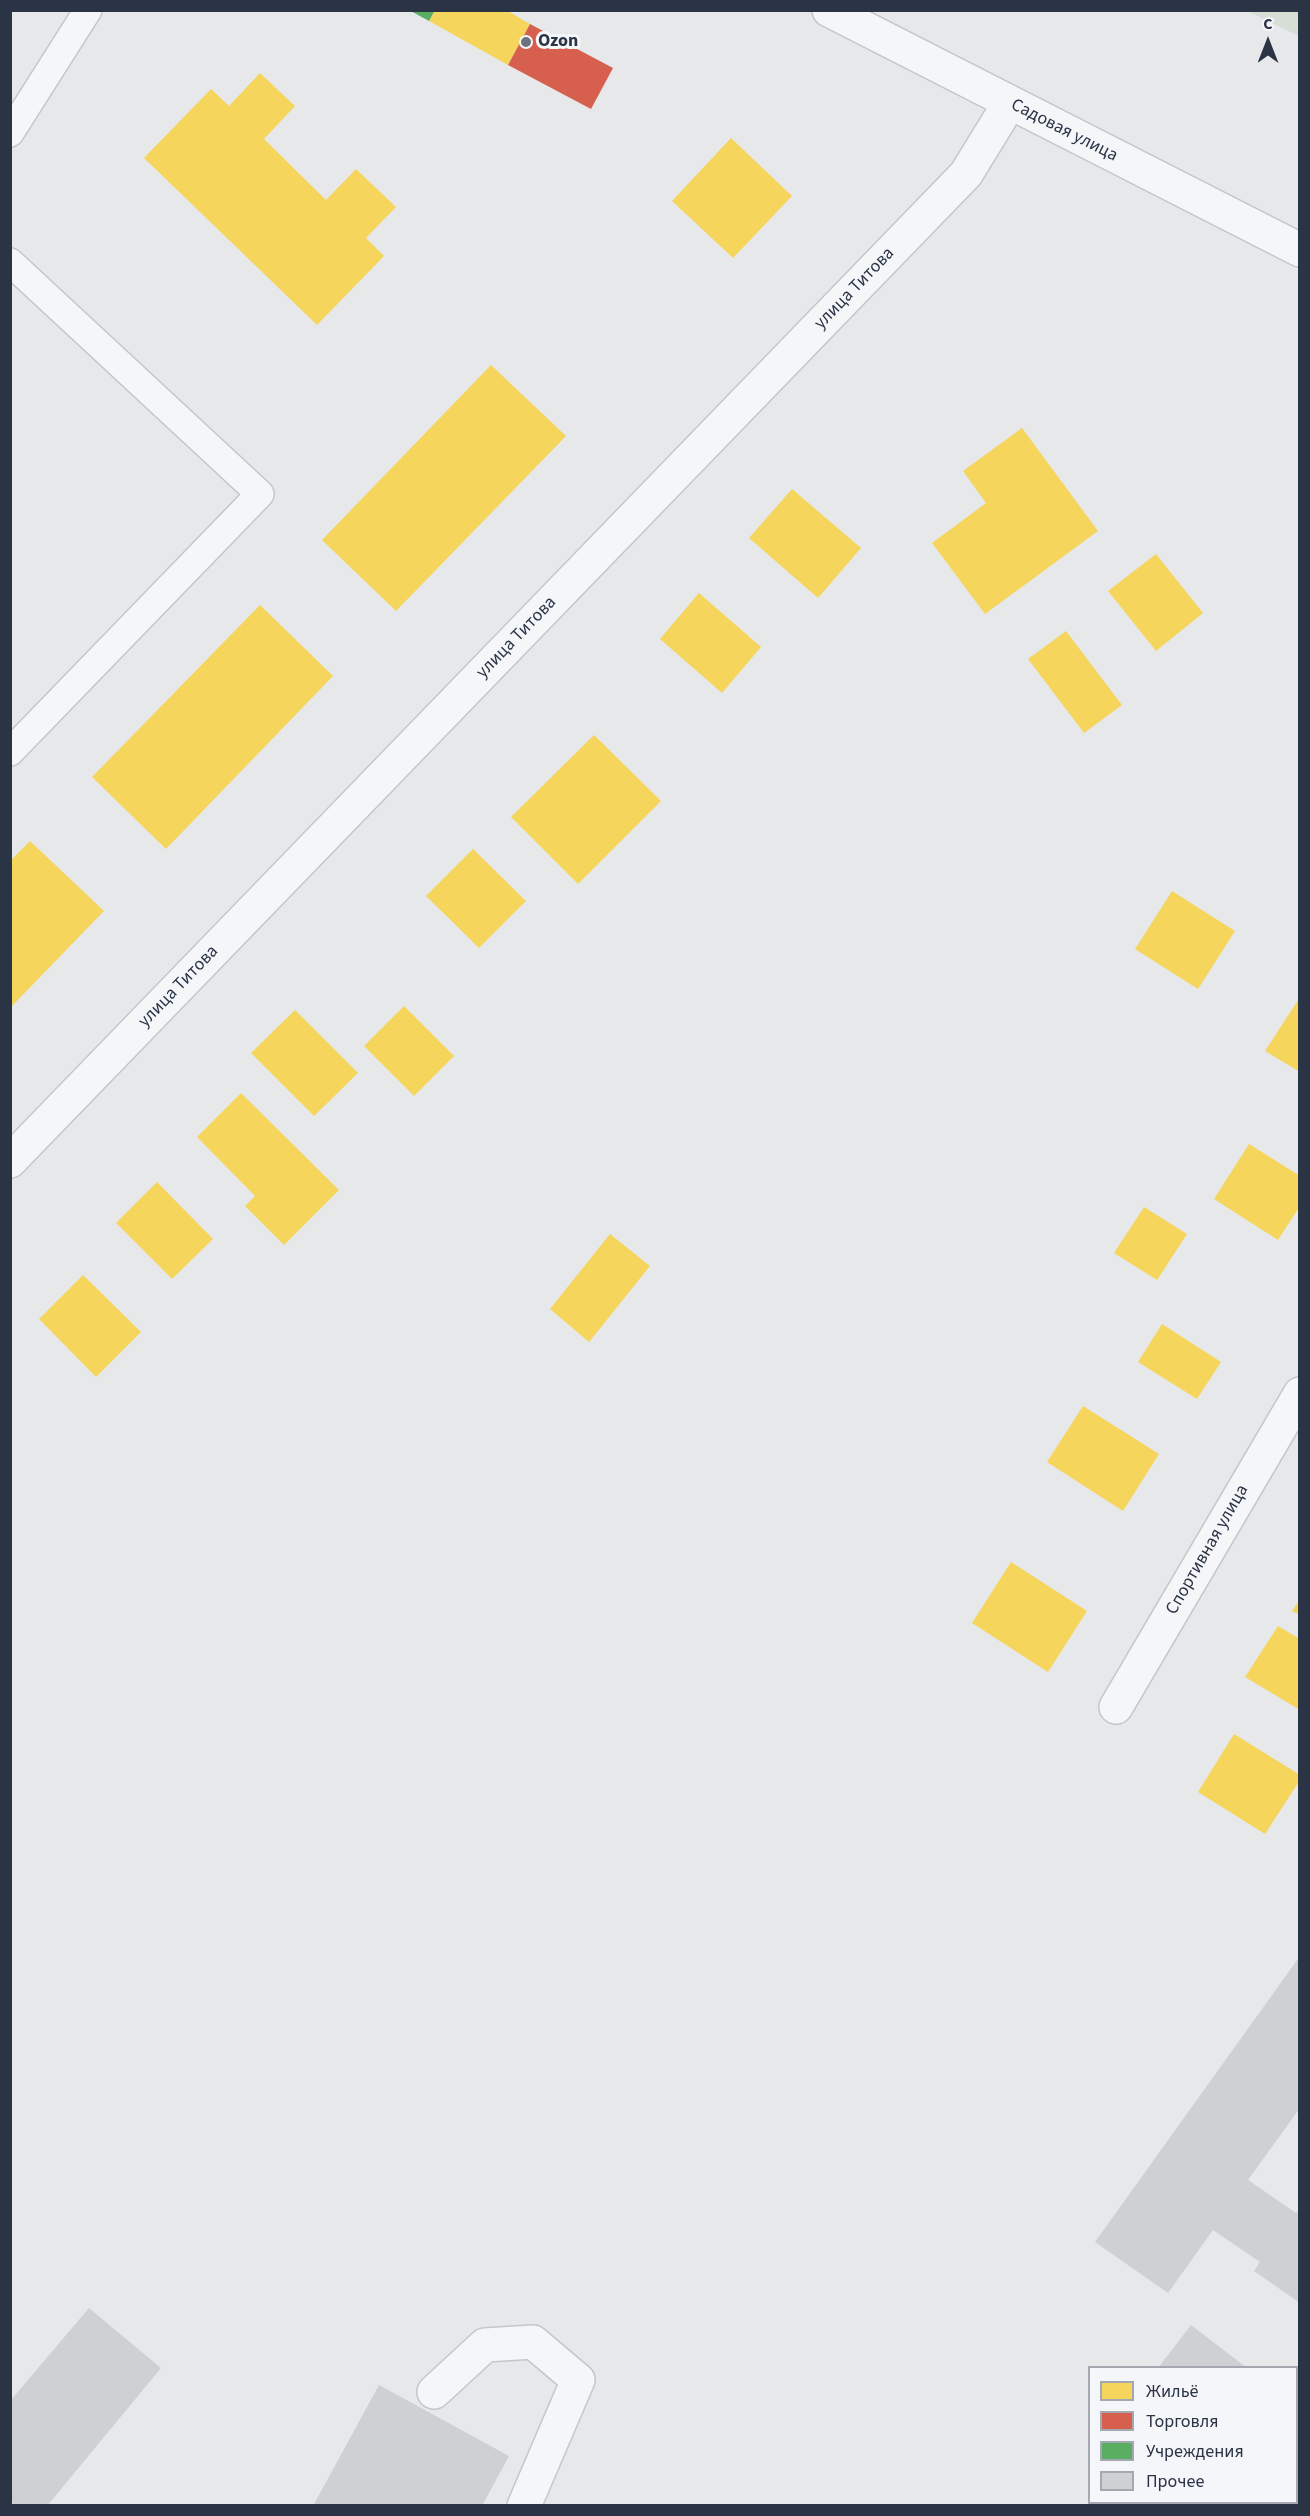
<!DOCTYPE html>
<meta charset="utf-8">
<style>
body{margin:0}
#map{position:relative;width:1310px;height:2516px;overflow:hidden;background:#e6e8ea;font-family:"Source Sans 3",sans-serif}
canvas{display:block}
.frame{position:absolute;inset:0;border:12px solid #2b3445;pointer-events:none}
.legend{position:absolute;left:1088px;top:2366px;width:210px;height:138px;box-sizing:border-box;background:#f4f6f9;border:2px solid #a4a8b1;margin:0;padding:8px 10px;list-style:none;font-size:18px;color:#2b3445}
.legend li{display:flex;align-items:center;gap:12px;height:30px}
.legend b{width:30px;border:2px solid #a4a8b1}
.north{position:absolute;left:1238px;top:12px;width:60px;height:60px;-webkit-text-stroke:4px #f4f6f9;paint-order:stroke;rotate:0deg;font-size:16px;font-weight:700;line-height:24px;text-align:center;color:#2b3445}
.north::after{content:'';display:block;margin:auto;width:21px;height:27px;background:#2b3445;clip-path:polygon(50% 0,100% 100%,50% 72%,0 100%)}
</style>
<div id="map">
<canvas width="1310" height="2516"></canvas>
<div class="frame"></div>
<ul class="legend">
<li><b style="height:16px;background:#f6d55c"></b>Жильё</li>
<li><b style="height:16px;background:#d6604d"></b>Торговля</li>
<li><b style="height:16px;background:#5aae61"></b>Учреждения</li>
<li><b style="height:16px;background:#ced0d3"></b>Прочее</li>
</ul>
<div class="north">С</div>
</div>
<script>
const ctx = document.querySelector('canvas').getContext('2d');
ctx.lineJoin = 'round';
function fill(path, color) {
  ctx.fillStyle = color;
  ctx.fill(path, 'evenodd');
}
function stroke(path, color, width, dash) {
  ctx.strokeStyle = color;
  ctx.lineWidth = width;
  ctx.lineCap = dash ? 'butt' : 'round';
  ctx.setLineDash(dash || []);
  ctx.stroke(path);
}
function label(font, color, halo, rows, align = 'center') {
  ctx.font = font + ' "Source Sans 3",sans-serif';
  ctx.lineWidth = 6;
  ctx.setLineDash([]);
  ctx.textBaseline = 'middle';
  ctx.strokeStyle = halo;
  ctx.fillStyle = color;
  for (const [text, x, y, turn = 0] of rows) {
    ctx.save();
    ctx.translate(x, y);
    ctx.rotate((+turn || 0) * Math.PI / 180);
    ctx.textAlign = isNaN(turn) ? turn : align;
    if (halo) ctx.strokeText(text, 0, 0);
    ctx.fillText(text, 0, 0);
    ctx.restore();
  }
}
fill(new Path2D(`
 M1247 11H1299V36Z`), '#d6ded6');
fill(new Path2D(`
 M435 10H506L530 24 508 65 429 21Z
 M260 73 295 106 264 139 326 200 356 169 396 207 366 238 384 256 317 325 144 158 211 89 229 106Z
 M731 138 792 196 733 258 672 201Z
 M491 365 566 436 396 611 322 540Z
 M1022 428 1098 531 985 614 932 543 986 503 963 471Z
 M792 489 861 548 818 598 749 538Z
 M1156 554 1203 613 1156 651 1108 591Z
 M699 593 761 647 722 693 660 639Z
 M260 605 333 676 166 849 92 777Z
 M1066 631 1122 705 1084 733 1028 659Z
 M594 735 661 801 578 884 511 817Z
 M30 841 104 911 10 1008V861Z
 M473 849 526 901 479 948 426 896Z
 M1172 891 1235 931 1198 989 1135 949Z
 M1300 997V1072L1265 1051Z
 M404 1006 454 1056 414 1096 364 1046Z
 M295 1010 358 1073 314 1116 251 1053Z
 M241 1093 339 1190 284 1245 245 1206 255 1196 197 1137Z
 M1249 1144 1300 1176V1206L1278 1240 1214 1199Z
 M157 1182 213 1239 172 1279 116 1223Z
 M1144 1207 1187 1234 1157 1280 1114 1253Z
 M610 1234 650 1266 589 1342 550 1309Z
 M83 1275 141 1332 96 1377 39 1319Z
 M1162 1324 1221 1362 1197 1399 1138 1362Z
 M1083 1406 1159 1454 1123 1511 1047 1462Z
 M1011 1562 1087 1611 1048 1672 972 1623Z
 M1300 1599V1615L1292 1611Z
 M1278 1626 1300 1639V1710L1245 1677Z
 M1234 1734 1300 1775V1780L1265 1834 1198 1792Z`), '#f6d55c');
fill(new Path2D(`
 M530 24 613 68 591 109 508 65Z`), '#d6604d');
fill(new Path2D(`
 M409 10H435L429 21Z`), '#5aae61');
fill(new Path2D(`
 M1300 1956V2108L1248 2180 1296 2213 1300 2208V2303L1254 2271 1260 2262 1213 2230 1168 2293 1095 2242Z
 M89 2308 161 2368 47 2506H16L10 2501V2401Z
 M1191 2325 1247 2368H1158Z
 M379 2385 509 2456 482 2506H313Z
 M1296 2405 1300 2407V2494L1296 2492Z`), '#ced0d3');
const service = new Path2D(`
 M10 133 88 10
 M10 262 260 494 10 752`);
const minor = new Path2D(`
 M10 1161 966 174 1009 104
 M1116 1707 1300 1394
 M434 2392 485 2345 533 2342 578 2380 524 2506`);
const tertiary = new Path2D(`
 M829 10 1300 250`);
stroke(service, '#c4c6c8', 30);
stroke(minor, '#c4c6c8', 36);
stroke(tertiary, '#c4c6c8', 36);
stroke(service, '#f5f6f7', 27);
stroke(minor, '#f5f6f7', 33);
stroke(tertiary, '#f5f6f7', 33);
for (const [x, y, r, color] of [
 [526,42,6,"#6c737f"]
]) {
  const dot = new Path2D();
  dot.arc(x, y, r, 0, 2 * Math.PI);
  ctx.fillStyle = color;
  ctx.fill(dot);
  stroke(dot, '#f4f6f9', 2);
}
label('bold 18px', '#2b3445', '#f4f6f9', [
 ["Ozon",538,42]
], 'left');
label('18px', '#2b3445', '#f4f6f9', [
 ["Садовая улица",1064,131,27],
 ["улица Титова",855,289,-46],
 ["улица Титова",517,638,-46],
 ["улица Титова",179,987,-46],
 ["Спортивная улица",1208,1550,-60]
]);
</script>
